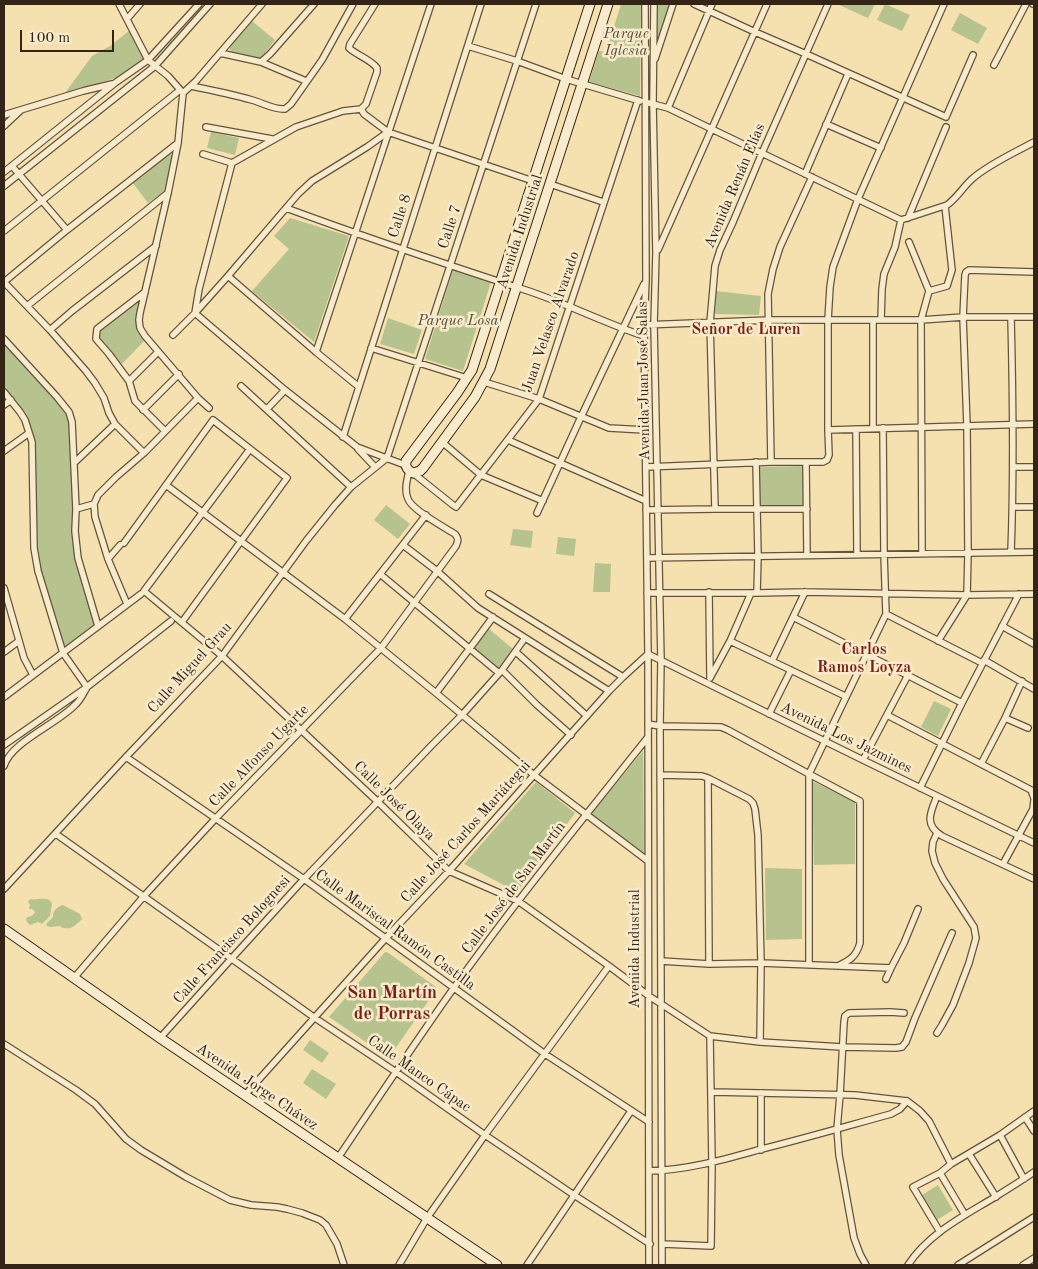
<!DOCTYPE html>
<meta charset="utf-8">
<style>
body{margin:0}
#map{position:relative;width:1038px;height:1269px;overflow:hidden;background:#f5e0b0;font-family:"Old Standard TT",serif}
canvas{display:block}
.frame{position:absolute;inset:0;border:5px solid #342417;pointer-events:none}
.scale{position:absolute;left:20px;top:30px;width:94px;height:22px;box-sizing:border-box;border:2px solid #342417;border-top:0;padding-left:6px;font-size:15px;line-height:18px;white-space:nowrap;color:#342417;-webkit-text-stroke:4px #f8ebcc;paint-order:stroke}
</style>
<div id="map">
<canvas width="1038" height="1269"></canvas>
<div class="frame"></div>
<div class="scale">100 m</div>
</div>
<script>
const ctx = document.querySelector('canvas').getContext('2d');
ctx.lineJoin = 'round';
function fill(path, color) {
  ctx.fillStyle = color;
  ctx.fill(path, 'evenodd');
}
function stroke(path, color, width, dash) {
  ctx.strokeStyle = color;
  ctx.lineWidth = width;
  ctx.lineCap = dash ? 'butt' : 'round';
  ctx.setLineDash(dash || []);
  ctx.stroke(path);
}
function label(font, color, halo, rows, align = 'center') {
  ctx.font = font + ' "Old Standard TT",serif';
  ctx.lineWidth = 5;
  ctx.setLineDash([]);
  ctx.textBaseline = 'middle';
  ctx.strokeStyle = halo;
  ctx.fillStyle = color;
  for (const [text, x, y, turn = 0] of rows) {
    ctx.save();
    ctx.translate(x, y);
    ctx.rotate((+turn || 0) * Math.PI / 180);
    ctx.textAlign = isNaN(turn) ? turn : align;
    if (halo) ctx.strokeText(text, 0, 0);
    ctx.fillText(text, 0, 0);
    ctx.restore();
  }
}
fill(new Path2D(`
 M621 4H641L640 96 589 82 599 51 606 52Z
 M656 4H670L655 54Z
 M837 4H875L868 18Z
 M885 4 910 15 902 31 877 20Z
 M960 13 987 28 978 44 951 30Z
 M252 21 275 40 260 60 232 53 229 47Z
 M129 31 143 58V60L123 76 65 93 92 56 110 46Z
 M211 132 239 138 235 155 207 148Z
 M166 154 172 155 174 159 167 190 148 203 132 182Z
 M290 218 349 236 314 342 252 291 289 249 274 236Z
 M453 270 491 282 463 371 425 359Z
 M716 291 761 296 759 315 715 314Z
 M137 301H139C143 320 127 321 145 340L122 364 98 336V333Z
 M388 318 422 330 414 354 380 344Z
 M4 343 59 403 66 414 71 428 74 552 76 565 95 624 93 627 67 646H65L62 642 39 562 36 523 35 442 31 426 24 412 4 389Z
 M804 466V505H758V467Z
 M386 505 410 524 398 539 374 520Z
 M513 529 533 531 531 548 510 545Z
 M558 537 576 539 574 556 556 554Z
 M595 563 611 564 610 592H593Z
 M488 628 513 649 498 669 473 648Z
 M934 701 951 709 938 736 921 727Z
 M643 751 644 855 591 814Z
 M812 781 855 802V864L814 865Z
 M536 782 575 813 517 892 464 864Z
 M765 868 802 869V939L766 940Z
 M30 899C38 901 47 895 52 903L50 916 42 924 38 922 30 925 27 922 26 918 33 915 35 912 32 909H29L30 905 28 902Z
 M63 905 80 914 82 919C77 924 72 930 64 928 62 928 61 927 60 926 55 926 52 928 47 926L46 924 53 917C52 911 58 906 63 905Z
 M385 952H387L436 987V990L390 1056 388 1057 329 1017Z
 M310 1040 329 1053 322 1063 303 1050Z
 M312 1069 336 1084 326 1099 303 1083Z
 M938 1185 953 1210 937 1220 922 1195Z`), '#b7c38e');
const street = new Path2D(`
 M119 4 148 60 168 76 183 93 178 143 168 193 140 313 139 320 140 328 145 336 198 398 209 408
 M375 4 350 44 349 48C358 56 370 59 377 68V72L366 104 361 109 343 111 296 127 232 163 199 289 195 313 285 390 357 447 405 465
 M645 4 646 280 644 325 648 654 649 1265
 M654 4 653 104 656 253 654 325 661 660
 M694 4 755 32 806 54 946 117 973 55
 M1033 4H1034
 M127 19 140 4
 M468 46 517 61 566 79 640 101
 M220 53 261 62 270 54 314 4
 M655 59 673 4
 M261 62 306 81
 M994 65 1026 4
 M191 86C211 90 231 94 252 100 263 103 274 110 285 109L291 104 322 60 353 4
 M183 93 196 81 262 4
 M649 103 668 108 901 220
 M668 108 712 4
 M361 109 364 114 388 132 533 181
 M4 115 83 91 112 84
 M826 124 881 148
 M4 126 20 111
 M206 127 272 139
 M203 154 232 163
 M12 166 67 230
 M4 172 115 83 148 60 199 4
 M805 174 848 74
 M550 184 603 202
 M4 186 155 66 210 4
 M286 208C362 236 439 262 516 287 560 300 601 322 644 336
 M908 218 946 127
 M901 220 947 205C957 198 963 187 972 179 989 164 1014 153 1034 142
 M4 231 180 90
 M909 242 929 291 947 286 952 270 945 206
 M658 250 767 4
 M228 276 316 352 359 387
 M4 282 67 230 178 143
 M4 282 50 330 86 371 95 383 104 398 109 413 115 424 144 453
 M145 292 97 329 96 339 109 354 129 381 135 401 165 431
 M27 306 168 193
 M1011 318C1013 396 1014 474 1011 552
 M881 320 882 289 884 274 895 247 901 220
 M644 325 769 320H921L963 317H1034
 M50 330 72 311 156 246
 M173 335 195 313 228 276 298 194 312 181 367 147 388 132
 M4 339 57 397 69 412 72 422 76 509 75 531 78 558 98 626
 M371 348 467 378
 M316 352 431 4
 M129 381 158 352
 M484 382 539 399 609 428 645 430
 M241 386 351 487
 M4 392 20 412 25 420 32 442 34 548 38 571 63 653 87 687
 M4 405 11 400
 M267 409 285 390
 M143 410 179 374
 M873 428V320
 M856 429 857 554
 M828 430 1034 424
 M343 437 481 4
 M508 440 646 501
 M442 442 481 475 543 501
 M250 449 144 591 222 656 378 802 449 871 518 901 609 966 649 996 710 1036 760 1042 842 1047 896 1048 902 1047 906 1042 915 1018 952 933
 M358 449 375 467
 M4 451 29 433
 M387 458 536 4
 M756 462 758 556 757 593
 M771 462 768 294 773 269 780 247 812 177
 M806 462 807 555
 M74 463 115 424
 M646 467 771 462H823L827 460 829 455 828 430V320L830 287 833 267 858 199 944 4
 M1013 467H1034
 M413 473 453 505 456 507 539 399 638 100
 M166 485 345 619 436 693 534 775 648 861
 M1013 507H1034
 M76 509 94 504
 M715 509 710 323 715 266 720 250 733 222 762 153 828 4
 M646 510 715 509H807
 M537 513 581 417 644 284
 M124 543 213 420 287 478 182 622
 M403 545 437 571 478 608 609 691
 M922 553 921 320 929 291
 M647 558 1034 552
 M108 559 120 545
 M380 574 499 673
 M4 588 24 658 33 675
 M709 592 710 677
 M647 593H757L805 592 967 595 1034 594
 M489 594 623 677
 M127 604 108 559 95 517 94 504 98 495 116 477 144 453 198 398
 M886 614 982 663
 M793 617 962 703
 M345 619 426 515
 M1002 626 1034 644
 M730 641 845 696
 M938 641 967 595 968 553 967 426 963 317 965 275 966 272 969 270 1034 272
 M4 652 19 641
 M516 652 587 716
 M648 654 863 760 1034 843
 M661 659 660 726 662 1265
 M984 660 1034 689
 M772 661 805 592
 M502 670 537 705 571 735
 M710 678 730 641 751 593
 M436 693 470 648 493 617
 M4 697 141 594
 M769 714 791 670
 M887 715 1031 790 1034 798
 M1005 718 1028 728
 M648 724 660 726 721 727 728 730 809 774V965
 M4 745 87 687 171 621
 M126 757 304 879 545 1054 649 1122
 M863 760 908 675
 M981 764 1005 718 1022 681
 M4 766C11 742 57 724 75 705 80 701 83 694 86 689
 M660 775 702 776 708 778 749 799 753 803 755 809 758 835 761 963 760 1042
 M708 778 709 964
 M920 788 962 703 1019 594
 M937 796C930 813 924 825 942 836L1034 879
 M56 834 315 1018 396 1072 485 1135 574 1195 650 1244
 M1003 864 1033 809 1034 800
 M4 889 126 757 222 656 306 541 335 505 351 487 387 458
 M661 961 709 964 761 963 891 968 904 943 918 909
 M838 966C850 960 856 957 860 943V801L809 774 886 614 884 554 883 428
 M74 978 144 896 216 818 381 648 456 546C458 541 459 539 455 534 444 527 412 510 408 499 404 490 407 480 409 471
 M886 979 891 968
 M937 1033 942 1025 953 1005 969 963 976 938 974 927 943 879 935 863 932 851 933 842 937 833
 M160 1038 232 958 304 879 431 746 462 715 502 670 525 638
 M4 1044 76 1090 95 1104 126 1139 141 1150 186 1177 230 1200 251 1205 277 1207 287 1209 302 1213 320 1220 326 1225 337 1244 344 1265
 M712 1092 855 1095 907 1101 920 1111 929 1121 951 1164
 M245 1095 385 939 449 871 534 775 609 691 623 677 648 654
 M1025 1117 1034 1131
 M1000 1135 1024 1179
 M761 1150V1093
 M969 1154 996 1197
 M338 1158C376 1101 414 1044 453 989 515 902 582 820 648 737
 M649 1171C687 1170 722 1160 758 1150 803 1139 847 1126 891 1114L900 1109 907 1101
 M940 1173 965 1215
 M940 1232 913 1187 940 1173 951 1164 1000 1135 1034 1111
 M663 1244 711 1246 712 1163 710 1036
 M399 1265 427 1218 485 1135 609 966
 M527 1265 631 1111
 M866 1265 860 1254 854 1238 839 1155 837 1129 840 1095 844 1022 845 1016 849 1013 890 1012 904 1013
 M908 1265C929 1233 964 1216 995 1197 1008 1189 1021 1181 1034 1172
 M958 1265 966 1260 1034 1217
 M1023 1265 1034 1258`);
const secondary = new Path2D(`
 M590 4 472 370 457 393 406 461C405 467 407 470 413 473L420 471 423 468 475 397 490 369 608 4
 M4 929 160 1038 497 1265`);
stroke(street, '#64533d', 8);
stroke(secondary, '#342417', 11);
stroke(street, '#f8ebcc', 5.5);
stroke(secondary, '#f8ebcc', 9);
label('italic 15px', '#554c35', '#f8ebcc', [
 ["Parque",626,34],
 ["Iglesia",626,51],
 ["Parque Losa",458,321]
]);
label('15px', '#342417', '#f8ebcc', [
 ["Avenida Renán Elías",735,186,-67],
 ["Calle 8",400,216,-72],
 ["Calle 7",450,227,-72],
 ["Avenida Industrial",520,232,-72],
 ["Juan Velasco Alvarado",551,322,-71],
 ["Avenida Juan José Salas",644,381,-91],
 ["Calle Miguel Grau",190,668,-48],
 ["Avenida Los Jazmines",846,738,26],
 ["Calle Alfonso Ugarte",259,756,-46],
 ["Calle José Olaya",394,801,44],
 ["Calle José Carlos Mariátegui",466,832,-48],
 ["Calle José de San Martín",514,888,-53],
 ["Calle Mariscal Ramón Castilla",395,930,36],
 ["Calle Francisco Bolognesi",232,940,-48],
 ["Avenida Industrial",635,949,-90],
 ["Calle Manco Cápac",419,1074,35],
 ["Avenida Jorge Chávez",257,1087,34]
]);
label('bold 16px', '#7a1f14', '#f8ebcc', [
 ["Señor de Luren",746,330],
 ["Carlos",864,650],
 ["Ramos Loyza",864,668]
]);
label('bold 18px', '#7a1f14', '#f8ebcc', [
 ["San Martín",392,993],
 ["de Porras",392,1014]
]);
</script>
